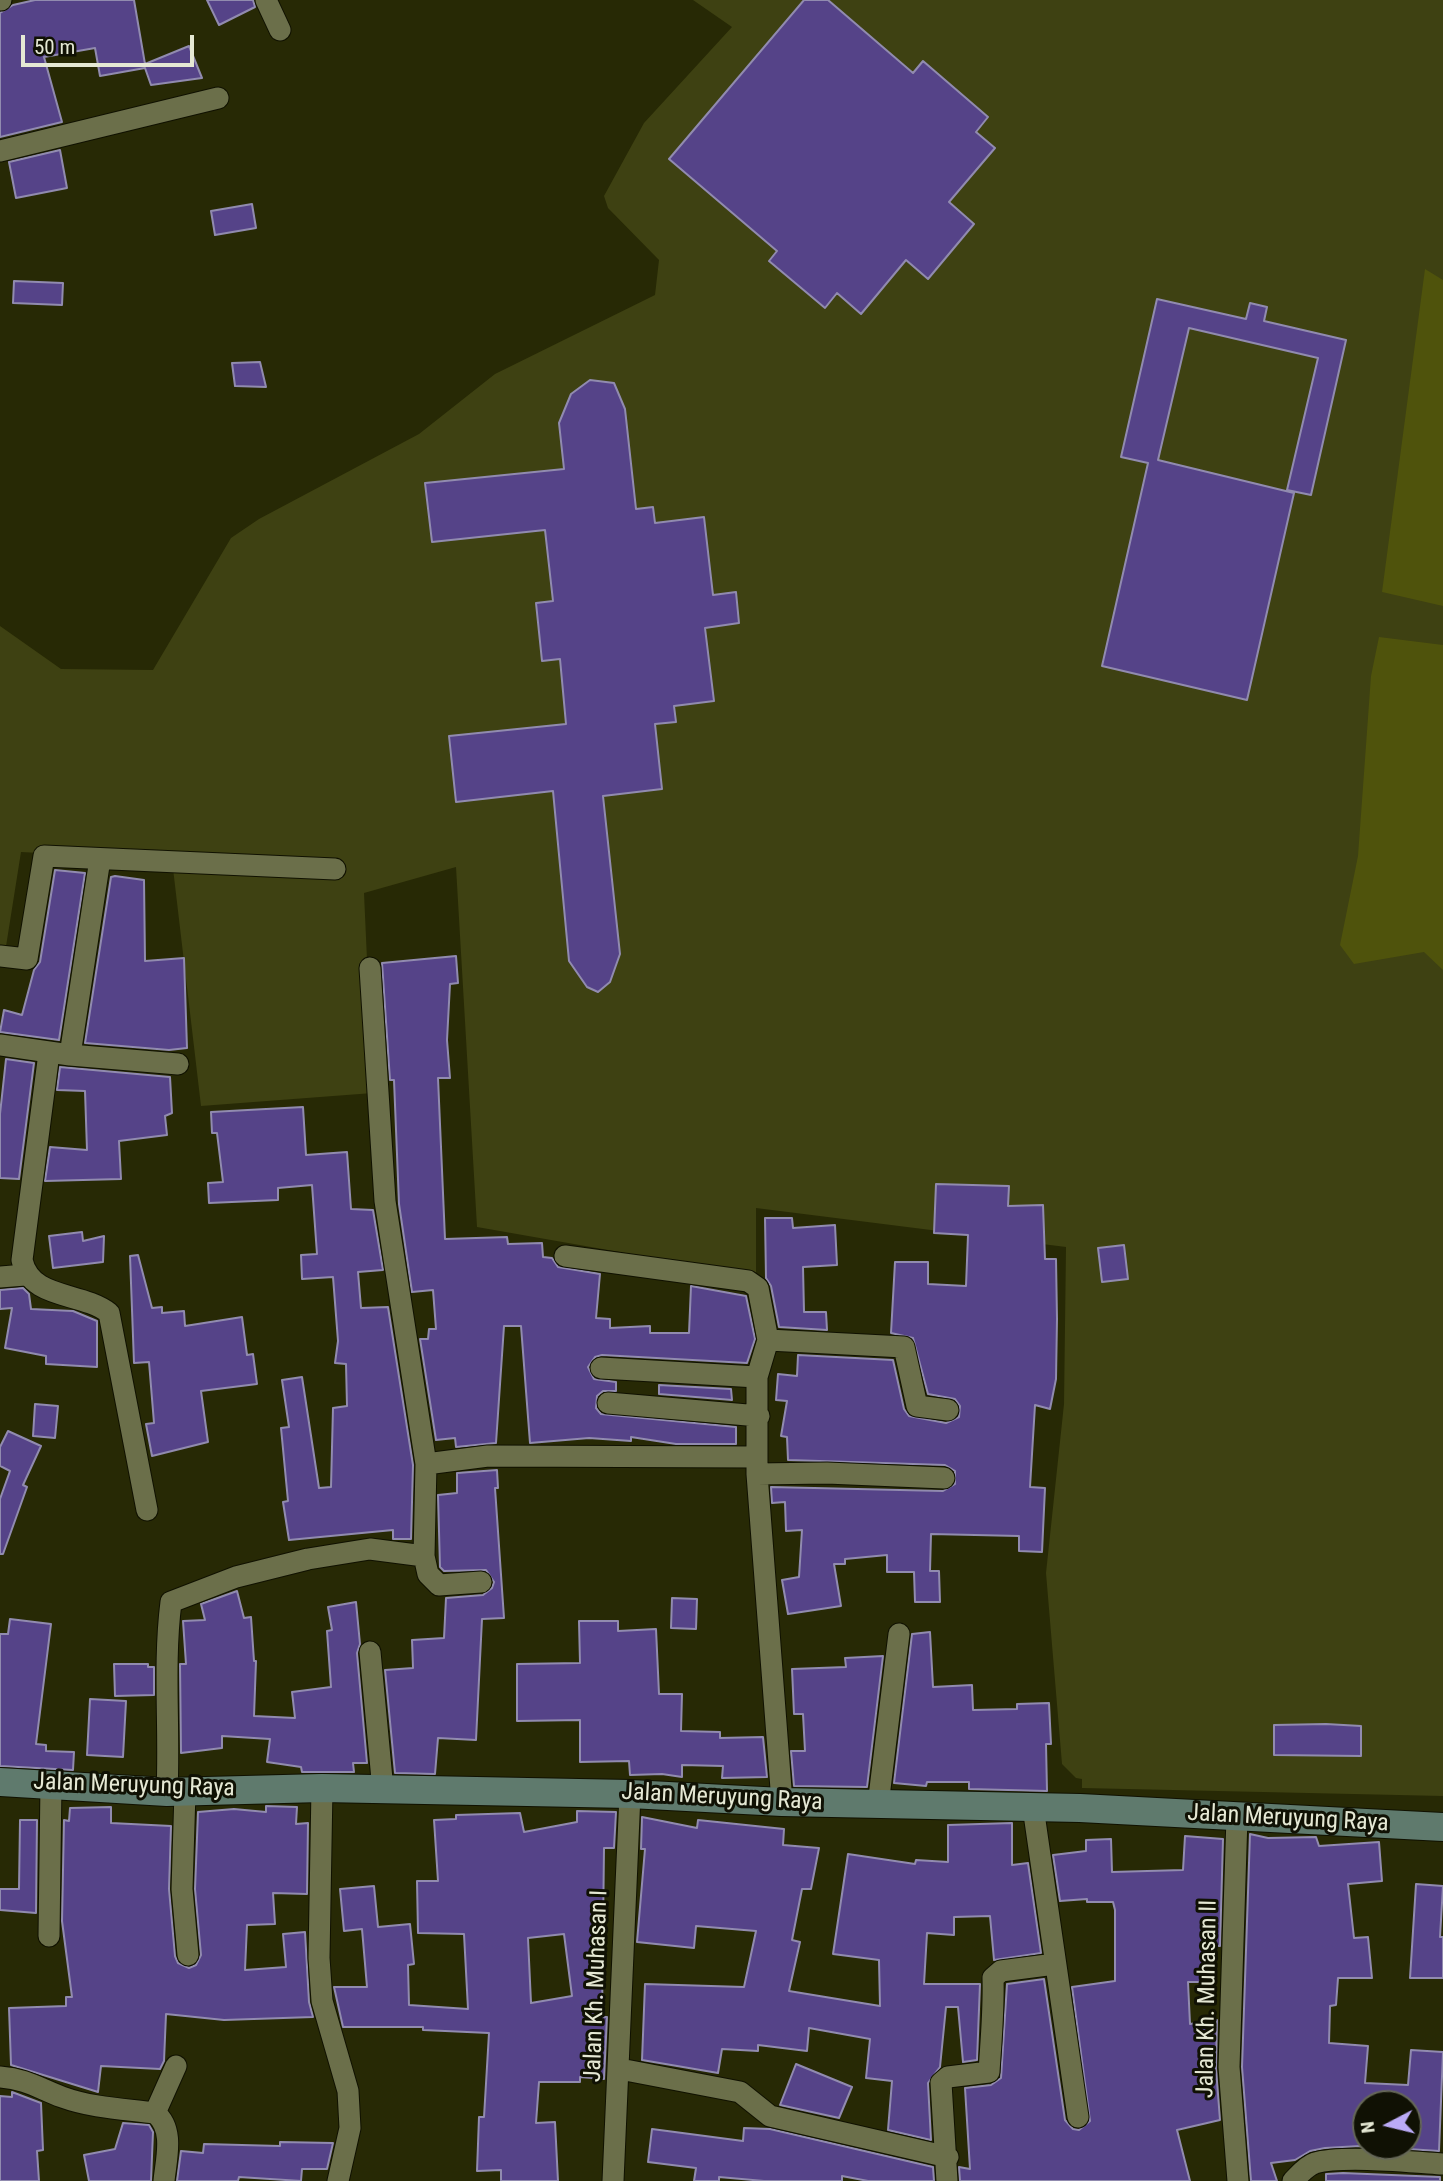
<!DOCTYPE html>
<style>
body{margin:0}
#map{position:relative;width:1443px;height:2181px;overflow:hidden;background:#272905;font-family:"Roboto Condensed",sans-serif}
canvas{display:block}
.north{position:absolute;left:1352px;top:2090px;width:70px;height:70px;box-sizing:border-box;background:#101104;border:2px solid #656757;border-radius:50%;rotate:263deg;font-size:19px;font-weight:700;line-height:28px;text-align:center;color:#e5e8d4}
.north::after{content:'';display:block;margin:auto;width:24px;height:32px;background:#baaaf6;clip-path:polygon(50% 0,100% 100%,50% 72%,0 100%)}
.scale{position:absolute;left:21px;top:35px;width:173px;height:32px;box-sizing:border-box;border:4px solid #e5e8d4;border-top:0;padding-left:9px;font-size:21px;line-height:24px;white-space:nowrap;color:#e5e8d4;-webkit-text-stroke:5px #101104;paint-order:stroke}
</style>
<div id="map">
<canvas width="1443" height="2181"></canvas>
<div class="north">N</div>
<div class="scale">50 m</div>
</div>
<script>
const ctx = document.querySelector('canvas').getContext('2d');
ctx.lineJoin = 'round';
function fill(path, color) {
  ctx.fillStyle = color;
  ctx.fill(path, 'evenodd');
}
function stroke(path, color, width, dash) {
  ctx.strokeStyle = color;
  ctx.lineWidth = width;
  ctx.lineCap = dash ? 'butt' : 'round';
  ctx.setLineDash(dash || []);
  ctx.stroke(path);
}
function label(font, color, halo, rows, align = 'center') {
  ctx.font = font + ' "Roboto Condensed",sans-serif';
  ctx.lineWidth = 6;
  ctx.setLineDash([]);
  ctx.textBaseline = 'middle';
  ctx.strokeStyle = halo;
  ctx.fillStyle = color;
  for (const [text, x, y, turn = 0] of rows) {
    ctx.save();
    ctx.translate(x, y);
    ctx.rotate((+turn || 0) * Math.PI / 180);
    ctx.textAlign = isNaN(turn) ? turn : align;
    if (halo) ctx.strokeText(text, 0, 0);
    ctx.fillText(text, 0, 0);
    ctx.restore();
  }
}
fill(new Path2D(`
 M693 0H1443V1796L1082 1788V1779L1076 1778 1062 1764 1046 1573 1064 1404 1066 1247 756 1208V1276L477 1227 456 867 364 893 373 1093 201 1106 172 860 21 852 4 959 0 958V626L61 669 153 670 231 538 259 519 419 434 495 374 655 295 659 260 608 208 604 196 644 123 732 27Z`), '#3e4112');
fill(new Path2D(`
 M1425 269 1443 280V606L1382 592Z
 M1379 637 1443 645V970L1424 952 1354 964 1340 945 1358 856 1371 676Z`), '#4f530c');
const building = new Path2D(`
 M35 0H134L145 64 189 46 202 78 151 85 145 68 100 76 95 48 44 57 62 122 0 137V13L13 5Z
 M207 0H253L255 7 219 25Z
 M804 0H828L913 73 923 61 988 117 976 132 995 148 949 202 974 224 928 279 906 260 861 314 837 293 825 308 769 261 777 251 669 159Z
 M60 150 67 188 16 198 9 162Z
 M252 204 256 228 215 235 211 211Z
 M14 281 63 283 62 305 13 303Z
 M1157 299 1246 319 1250 303 1267 307 1264 321 1346 340 1311 495 1287 490 1318 358 1189 328 1158 460 1294 493 1247 700 1102 666 1148 463 1121 457Z
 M260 362 266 387 235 386 232 363Z
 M590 380 614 383 625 409 636 509 653 507 655 523 704 517 713 595 736 592 739 623 705 628 714 701 674 706 676 722 655 724 662 789 603 796 620 954 610 982 598 992 587 987 569 961 553 791 456 802 449 736 566 724 560 659 542 661 536 603 553 601 545 530 432 542 425 483 564 469 559 423 571 394Z
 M55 870 85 873 59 1040 0 1032 4 1010 22 1015 34 970 40 962Z
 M115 876 144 880 145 961 184 958 187 1048 169 1050 85 1043 111 877Z
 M456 956 458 983 450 984 447 1040 450 1078H438L445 1239 507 1237 508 1244 542 1243 543 1257 552 1258 558 1267 600 1274 596 1318 610 1319V1328L650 1326V1333H689L691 1286 746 1296 755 1339 747 1363 602 1355 595 1357 588 1367 594 1379 616 1382V1391H603L597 1396 596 1408 601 1414 736 1427V1444H676L631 1437V1441L589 1438 530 1443 521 1326H504L496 1443 456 1447 455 1438 436 1440 420 1339H428L429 1329H436L433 1290 412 1292 399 1204 394 1080H390L382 963Z
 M6 1059 34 1063 19 1179 0 1178V1114Z
 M60 1067 170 1077 172 1113 165 1116 167 1135 119 1141 121 1179 45 1181 50 1147 87 1150 85 1091 57 1090Z
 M303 1107 306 1155 347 1152 351 1209 373 1210 383 1270 358 1272 361 1308 388 1307 413 1465 411 1539H393V1530L289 1540 283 1502 288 1501 281 1428 289 1427 282 1380 302 1377 319 1488 331 1487 333 1408 347 1406 346 1364 335 1363 338 1341 333 1277 302 1279 301 1255 317 1254 312 1185 278 1188V1200L209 1203 208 1183 223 1182 217 1133H212L211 1112Z
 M936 1184 1009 1186 1008 1206 1043 1205 1045 1259H1056L1057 1319 1056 1379 1050 1409 1035 1405 1030 1487 1045 1488 1042 1552 1019 1551V1536L931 1534 930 1571H939L940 1602H915L914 1572H887V1555L845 1559V1564H834L841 1606 788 1614 782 1580 799 1577 802 1530 786 1531 785 1502 772 1503 771 1487 943 1491 955 1484V1471L945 1465 788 1460 787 1437 781 1436 787 1401 776 1400 778 1374 797 1376 798 1355 893 1360 904 1409 909 1416 946 1423 959 1417 960 1406 955 1399 928 1394 913 1338 891 1333 895 1262H928V1284L966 1286 968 1235 934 1233Z
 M765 1218H792L793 1228 835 1225 837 1265 803 1267 804 1312H826L827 1330 779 1327 771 1286 766 1278Z
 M82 1232 83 1241 104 1236 103 1262 53 1268 49 1236Z
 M1124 1245 1128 1279 1102 1282 1098 1248Z
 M138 1255 152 1308 162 1307V1313L184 1311 185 1326 242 1317 247 1355 253 1354 257 1384 201 1391 208 1442 152 1456 146 1424 154 1423 149 1362 134 1363 130 1256Z
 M23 1288 29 1294 31 1309 73 1311 97 1321V1367L46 1364V1356L5 1348 12 1308 0 1309V1290Z
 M659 1385 731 1389 732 1400 659 1394Z
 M35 1404 58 1406 55 1438 33 1436Z
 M8 1431 41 1446 23 1485 27 1487 3 1554H0V1499L10 1471 0 1466V1447Z
 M497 1470 498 1488H495L504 1618 482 1619 476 1740 438 1738 435 1774 395 1773 385 1670 413 1668 412 1640 444 1638 446 1598 483 1595 492 1588 494 1582 486 1570 444 1571 440 1567 438 1495 457 1493V1473Z
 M237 1591 244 1618 251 1617 254 1661H256L254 1716 295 1718 292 1692 331 1687 327 1631 332 1630 328 1607 356 1602 360 1644 357 1653 367 1763H353L354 1772H302L301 1767 267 1762 270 1739 222 1736V1748L181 1753 180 1664H186L183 1621 205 1620 201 1604Z
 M672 1598 697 1599 696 1629 671 1628Z
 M10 1619 51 1624 36 1744 46 1745V1751L74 1752 73 1770 0 1766V1634H8Z
 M579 1621H618V1631L656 1629 659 1694H682L681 1731 720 1732V1738L763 1737 767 1777 722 1778 723 1766 682 1765V1777L662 1774 630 1775 629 1761 580 1762V1720L517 1721V1664L580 1663Z
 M930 1632 933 1687 972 1685 973 1710 1017 1709V1704L1049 1703 1051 1744H1046L1047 1791 969 1789V1782H927L926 1786 894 1783 912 1634Z
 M883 1656 867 1787 794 1786 791 1751H805L803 1714H794L792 1669 846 1667 845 1658Z
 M114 1664H148V1667H154V1695L115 1696Z
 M90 1699 126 1701 123 1757 87 1755Z
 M1326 1724 1361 1726V1756L1274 1755V1725Z
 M266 1806 297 1807 296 1824 308 1823 307 1894 273 1893 275 1924 247 1925 245 1970 286 1967 283 1934 305 1932 309 2002 313 2017 224 2020 166 2014 164 2061 160 2069 101 2066 98 2092 11 2065 9 2008 66 2006V1997H72L62 1921 64 1820 69 1821 70 1808 111 1807V1823L171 1826 169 1889 175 1956 178 1963 189 1968 196 1965 201 1955 195 1889 198 1812 234 1809 266 1812Z
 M577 1811 616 1812 614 1848H604L602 2017H607L604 2079 580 2077V2082H539L536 2123 555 2122 558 2181H501V2170L477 2171 479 2117H484L489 2033 423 2030V2027H343L334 1987H367L362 1929 344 1931 340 1889 374 1886 378 1927 410 1924 414 1964 408 1965 409 2005 468 2009 464 1934 418 1933 417 1881H438L434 1820 456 1819V1815L520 1813 524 1832 577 1822ZM564 1934 572 1996 531 2003 528 1938Z
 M642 1817 697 1828 698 1820 784 1829 783 1845 819 1848 811 1889H802L792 1940 800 1942 789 1991 880 2006 879 1960 833 1954 848 1854 915 1864 916 1860 948 1862V1825L1012 1823V1865L1028 1863 1041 1953 994 1960 990 1916 954 1917V1935L927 1933 924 1984H980L977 2060 963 2062 958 2007H946L940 2067 928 2083 931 2140 888 2130 892 2081 866 2078 870 2039 809 2028 807 2051 758 2045V2051L722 2049 718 2073 642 2060 645 1984 744 1987 756 1931 696 1926 694 1948 637 1942 645 1849H641Z
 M20 1820H37L36 1913 0 1910V1889H19Z
 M1250 1834 1268 1838 1316 1837 1319 1846 1379 1842 1382 1881 1348 1884 1354 1938 1368 1937 1372 1978H1338L1336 2005 1330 2006 1329 2043 1368 2046 1365 2083 1408 2085 1411 2050 1443 2052 1439 2151 1360 2146 1325 2148 1310 2151 1295 2160 1271 2163 1277 2181H1251L1242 2067ZM1366 2104H1408V2146H1366Z
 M1185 1836 1223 1839 1220 1946 1208 1945V1982H1188L1190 2024 1217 2020 1216 2068 1220 2120 1177 2130 1190 2181H960L959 2167 970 2169 965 2088 991 2085 1001 2078 1007 1984 1044 1979 1065 2120 1073 2129 1079 2130 1090 2121 1072 1987 1115 1981V1910L1113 1902H1087V1899L1060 1901 1053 1855 1086 1851V1840L1111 1839 1112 1872 1183 1870Z
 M1416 1884 1443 1886 1440 1937H1443V1978H1410Z
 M796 2064 852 2087 839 2118 780 2105Z
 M12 2092 41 2103 43 2150 37 2151 39 2181H0V2096L12 2097Z
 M123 2123 149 2125 153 2132 151 2181H89L84 2155 115 2149Z
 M744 2128 770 2129 933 2167 934 2181H868L842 2176V2181H764L719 2177V2181H694L696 2168 648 2162 652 2129 743 2141Z
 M280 2142 333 2143 327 2169H302L301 2181 239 2177 238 2181H177L181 2151 203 2153 204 2144 280 2146Z
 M1343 2173 1440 2177V2181H1326V2174Z`);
fill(building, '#554388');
stroke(building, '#918baf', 2);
const minor = new Path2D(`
 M0 0H1
 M266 0 280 30
 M0 151 218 98
 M0 956 27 959 44 856 335 869
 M370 968 385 1201 426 1464 424 1556 428 1574 439 1585 481 1582
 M0 1045 70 1055 178 1064
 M49 1053 22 1260C31 1300 80 1291 109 1313L147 1510
 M70 1055 100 859
 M565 1256 748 1281 758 1288 768 1340 757 1377V1474L782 1802
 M0 1277 25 1275
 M768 1340 904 1347 917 1406 948 1410
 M601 1368 757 1377
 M608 1403 759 1416
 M426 1464 488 1456 756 1457
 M757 1474 827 1473 944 1478
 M370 1652 383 1790
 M322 1788 319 1958 322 2001 348 2091 350 2128 338 2181
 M167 1792C170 1728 163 1665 171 1602L236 1577 308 1559 370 1549 424 1556
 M185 1792 182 1889 188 1955
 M878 1805 899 1634
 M1033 1807 1078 2117
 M1237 1817 1229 2067 1238 2181
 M49 1936 51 1783
 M620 2069 740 2092 770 2116 948 2157
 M0 2077C27 2079 38 2088 62 2097 92 2108 124 2109 155 2113L176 2066
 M155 2113C175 2129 166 2159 164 2181
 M613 2181 630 1794
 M947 2181 941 2083 948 2077 989 2072C991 2040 994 2010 993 1978L1001 1971 1055 1964
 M1293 2181C1299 2175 1306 2166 1315 2163 1342 2155 1413 2162 1443 2164`);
const secondary = new Path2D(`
 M0 1782 167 1792 322 1788 630 1794 782 1802 1080 1808 1443 1827`);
stroke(minor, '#101100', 23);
stroke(secondary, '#101100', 30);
stroke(minor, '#6b6f4a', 21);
stroke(secondary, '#5f7a6d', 28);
label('24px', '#e5e8d4', '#101104', [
 ["Jalan Meruyung Raya",134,1786,2],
 ["Jalan Meruyung Raya",722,1798,3],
 ["Jalan Meruyung Raya",1288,1819,3],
 ["Jalan Kh. Muhasan I",597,1986,-88],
 ["Jalan Kh. Muhasan II",1208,1999,-89]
]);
</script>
